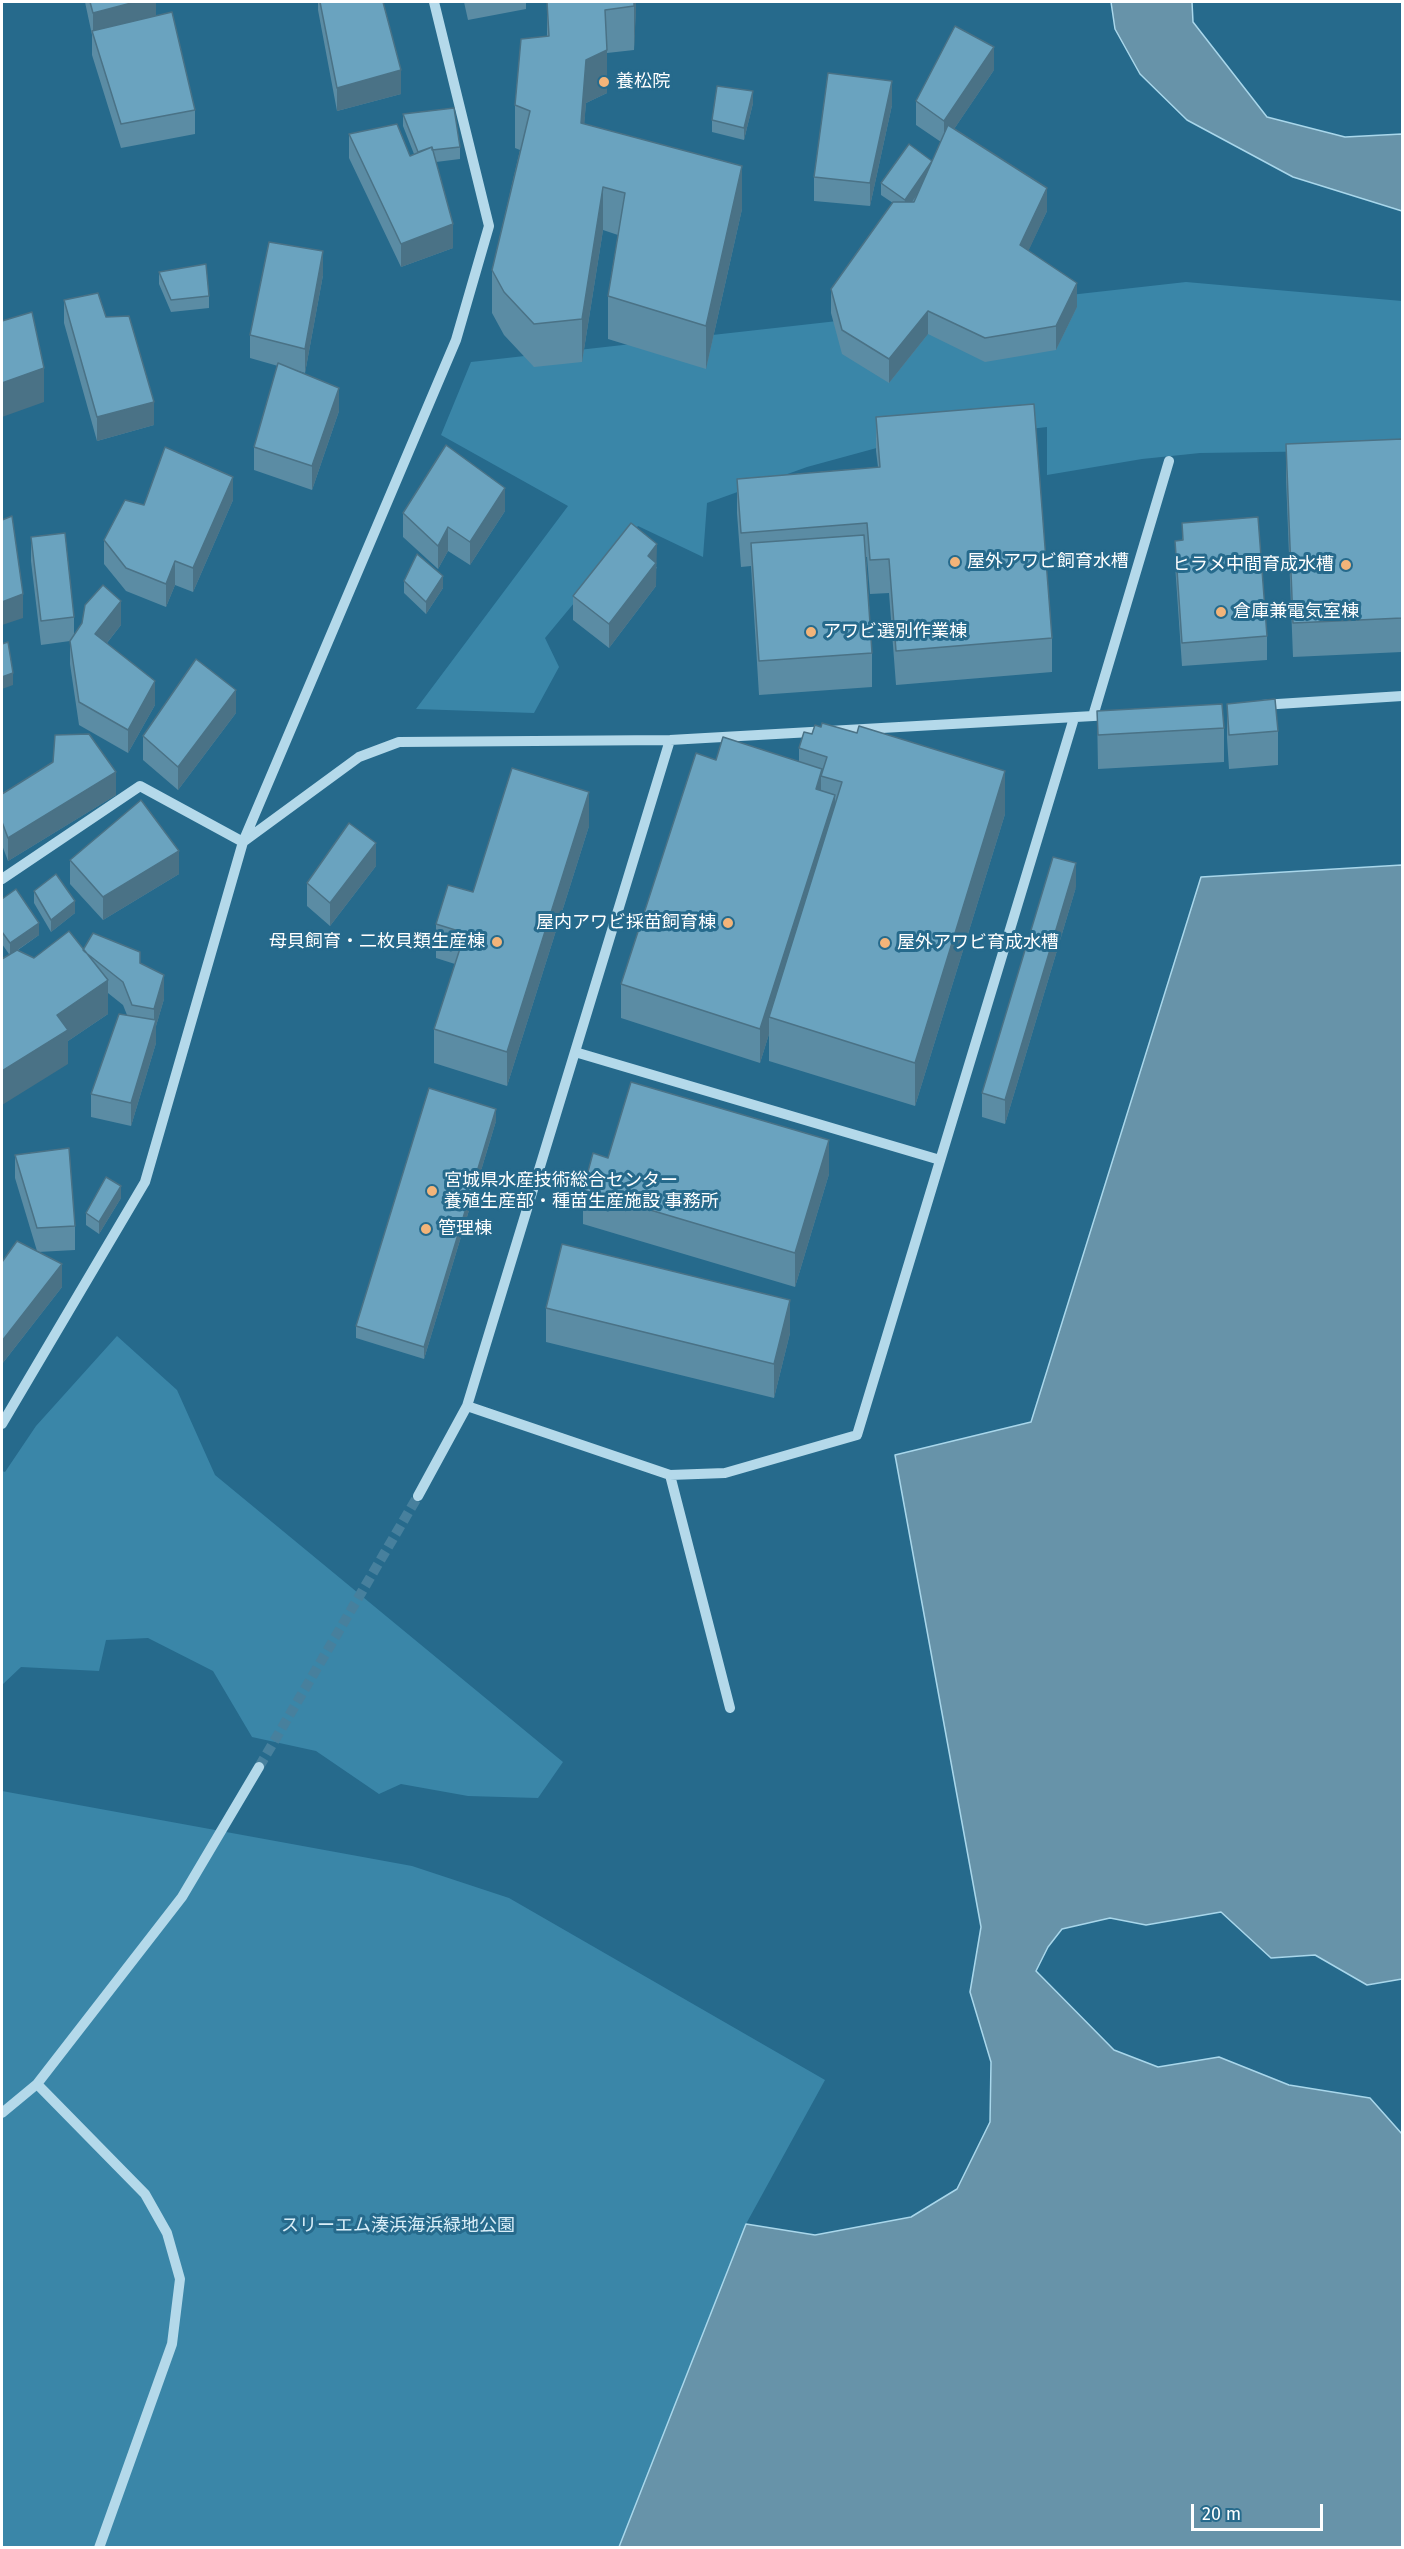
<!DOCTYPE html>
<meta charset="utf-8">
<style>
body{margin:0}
#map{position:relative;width:1404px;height:2549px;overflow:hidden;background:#266a8c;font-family:"Fira Sans",sans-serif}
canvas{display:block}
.frame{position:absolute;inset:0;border:3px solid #fff;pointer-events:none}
.scale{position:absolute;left:1191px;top:2504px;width:132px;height:27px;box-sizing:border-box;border:3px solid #fff;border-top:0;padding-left:8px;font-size:18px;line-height:21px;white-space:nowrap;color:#fff;-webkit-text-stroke:4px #266a8c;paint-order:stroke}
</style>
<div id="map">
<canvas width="1404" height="2549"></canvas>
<div class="frame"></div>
<div class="scale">20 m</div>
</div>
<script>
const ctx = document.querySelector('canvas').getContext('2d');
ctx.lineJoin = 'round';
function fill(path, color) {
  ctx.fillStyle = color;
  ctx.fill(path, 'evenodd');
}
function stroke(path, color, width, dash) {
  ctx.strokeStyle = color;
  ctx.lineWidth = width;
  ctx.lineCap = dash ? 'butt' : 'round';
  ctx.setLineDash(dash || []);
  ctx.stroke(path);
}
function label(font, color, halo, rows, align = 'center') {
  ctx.font = font + ' "Fira Sans","Noto Sans JP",sans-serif';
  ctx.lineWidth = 6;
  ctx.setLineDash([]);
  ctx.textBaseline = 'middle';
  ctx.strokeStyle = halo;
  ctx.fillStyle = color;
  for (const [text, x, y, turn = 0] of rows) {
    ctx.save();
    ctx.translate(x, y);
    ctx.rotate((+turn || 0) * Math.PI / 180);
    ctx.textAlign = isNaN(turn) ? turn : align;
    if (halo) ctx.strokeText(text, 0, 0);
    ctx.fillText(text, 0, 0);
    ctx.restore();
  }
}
fill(new Path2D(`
 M1186 282 1402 301V450L1200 453 1142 459 1047 475V427L884 446 807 467 707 503 703 557 638 526 545 638 559 667 534 713 416 709 568 506 441 435 471 362Z
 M117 1336 177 1390 215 1475 563 1762 538 1798 468 1796 401 1784 379 1794 316 1751 252 1737 213 1671 148 1638 106 1640 99 1671 21 1667 2 1685V1471L5 1472 36 1426Z
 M2 1791 412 1866 509 1898 825 2080 746 2224 619 2547H2Z`), '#3a86a8');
const water = new Path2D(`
 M1111 2H1192L1193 22 1267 117 1345 137 1402 134V211L1293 177 1187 120 1140 74 1115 29Z
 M1402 865V1979L1367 1985 1315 1955 1271 1958 1221 1912 1146 1925 1110 1918 1062 1929 1048 1947 1036 1971 1114 2050 1158 2067 1219 2057 1289 2085 1370 2098 1402 2134V2547H619L746 2224 815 2235 911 2217 957 2189 990 2122 991 2062 970 1992 981 1927 895 1455 1031 1422 1201 877Z`);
fill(water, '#6793a9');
stroke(water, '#a9d7eb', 1.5);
stroke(new Path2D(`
 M259 1767 418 1496`), '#47809d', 10, [10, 5]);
stroke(new Path2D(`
 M1262 705 1402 696
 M1093 716 1169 461
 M243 842 359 757 399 742 670 740 1111 715
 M2 879 140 786 243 842
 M575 1052 940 1160
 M467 1406 670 1475 725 1473 857 1435 1074 718
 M2 1424 145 1182 243 842 456 340 489 226 434 2
 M670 1475 730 1708
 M418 1496 467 1406 670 740
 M37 2084 145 2194 167 2233 180 2279 172 2344 99 2548
 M2 2113 37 2084 182 1897 259 1767`), '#b4d9ea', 10);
fill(new Path2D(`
 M85 2H156V16L195 110V134L121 148 92 55V35Z
 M318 2H383L401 94 337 111 318 10Z
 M464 2H526V9L468 20Z
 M547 2H636L634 50 607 53V93L586 103 584 124 742 209 706 369 608 339V296L618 235 603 230 582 362 534 367 504 335 492 313V270L520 150 515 148V105L547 36Z
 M994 70 954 129 1047 211 1028 251 1077 307 1056 350 985 362 928 334 889 383 842 354 831 313V289L893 203 881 195V183L932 161 941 142 916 125V101Z
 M753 103 744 140 712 132V120Z
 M892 105 870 206 814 201V177Z
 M403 114 460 147V159L436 162 453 248 401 267 349 158V134L410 156 414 154 403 126Z
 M159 272 209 296V308L171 312 159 284Z
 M323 275 305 373 295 370 339 411 312 490 254 470V447L278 366 250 358V335Z
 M64 300 106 317 154 425 97 441 64 323Z
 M876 417 1052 638V672L896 685 889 593 870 594 867 557H866L872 653V687L759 695 751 566 741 567 737 513V479L878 467 876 451Z
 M1402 439V652L1293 657 1286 478V444Z
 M233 500 193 592 175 585 166 607 126 591 104 564V540L144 505Z
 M505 511 470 565 448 551 438 569 403 537V513Z
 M1182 523 1267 636V660L1182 666 1175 564V541L1182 540Z
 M31 537 74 617V634L121 625 107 643 155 705 128 753 79 725 70 664V641L41 645 31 561Z
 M657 567 656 569V586L609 648 573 620V596Z
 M404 581 443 588 426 614 404 593Z
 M1227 704 1278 731V765L1229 769 1227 738Z
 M1097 711 1224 728V762L1098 769Z
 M236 713 178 790 143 760V736Z
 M799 748 1005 814 915 1106 769 1061V1034L760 1063 621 1018V984L716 760 799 762Z
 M2 794 116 795 8 861 2 845Z
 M589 826 507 1086 434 1063V1029L455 964 436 958V924L473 892Z
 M70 860 179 874 103 920 70 884Z
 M376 866 330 926 307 906V883Z
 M1076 887 1005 1124 982 1117V1093Z
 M34 891 75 913 51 932 34 903Z
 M2 899 39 935 18 950 34 958 83 950 140 963 164 999 156 1026V1043L131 1126 91 1117V1094L127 1015 123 1005 108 993V1014L68 1041V1064L9 954 2 944Z
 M496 1121 424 1359 356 1338V1326Z
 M15 1155 75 1226V1250L38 1252 62 1287 2 1364V1262L37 1251 15 1178Z
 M608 1158 829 1174 795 1287 583 1224V1190Z
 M121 1198 99 1234 86 1225V1213Z
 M546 1308 790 1333 774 1398 546 1342Z`), '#5b8ca4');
fill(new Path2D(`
 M135 2H156V19L93 33V13Z
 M634 2H636V11L634 50Z
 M994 47V70L944 144V121Z
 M607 50V93L586 103 581 166V123L586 60Z
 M401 70V94L337 111V88Z
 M892 81V105L870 206V183Z
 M753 91V103L744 140V128Z
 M932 161V173L905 212V200Z
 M742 166V209L706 369V326Z
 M603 187V230L582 362V319Z
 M1047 188V211L1020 269V245Z
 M453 224V248L401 267V244Z
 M323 251V275L305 373V349Z
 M1077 283V307L1056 350V326Z
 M928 311V334L889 383V359Z
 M44 368V402L2 417V383Z
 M339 388V411L312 490V466Z
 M154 402V425L97 441V417Z
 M233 477V500L193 592V568Z
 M505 488V511L470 565V542Z
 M448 527V551L438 569V546Z
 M657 544 656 586 609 648V624L648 556Z
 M175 561V585L166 607V584Z
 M443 576V588L426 614V602Z
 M23 594V618L2 625V602Z
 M121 601V625L95 658V634Z
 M13 673V685L2 689V677Z
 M155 681V705L128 753V730Z
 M236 690V713L178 790V767Z
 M822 769 821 776V807L816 789Z
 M1005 771V814L915 1106V1063Z
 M116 772V795L8 861V838Z
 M589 792V826L507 1086V1052Z
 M835 795V829L769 1017V1034L760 1063V1029Z
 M376 843V866L330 926V903Z
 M179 851V874L103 920V897Z
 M1076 863V887L1005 1124V1100Z
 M75 901V913L51 932V920Z
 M39 923V935L10 955V943Z
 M164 975V999L156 1026V1043L131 1126V1103L154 1027V1009Z
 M108 980V1014L68 1041V1064L2 1105V1071L57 1015Z
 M496 1109V1121L424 1359V1347Z
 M829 1140V1174L795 1287V1253Z
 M121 1186V1198L99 1234V1222Z
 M62 1264V1287L2 1364V1341Z
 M790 1300V1333L774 1398V1364Z`), '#4a7286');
const building = new Path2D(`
 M90 2H135L93 13Z
 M320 2H383L401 70 337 88Z
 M547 2H634V6L605 10 607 50 586 60 581 123 742 166 706 326 608 296 625 193 603 187 582 319 534 324 504 292 492 270 530 111 515 105 521 39 549 36Z
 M172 12 195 110 121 124 92 31Z
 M955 26 994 47 944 121 916 101Z
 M828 73 892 81 870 183 814 177Z
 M717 86 753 91 744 128 712 120Z
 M454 108 460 147 432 150V147L418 152 403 114Z
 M397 124 410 156 432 147 453 224 401 244 349 134Z
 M948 125 1047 188 1020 245 1077 283 1056 326 985 338 928 311 889 359 842 330 831 289 893 202H914Z
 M909 144 932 161 905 200 881 183Z
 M269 242 323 251 305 349 250 335Z
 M206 264 209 296 171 300 159 272Z
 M98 293 106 317 129 316 154 402 97 417 64 300Z
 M32 312 44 368 2 383V321Z
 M278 363 339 388 312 466 254 447Z
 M1034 404 1052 638 896 651 889 559 870 560 867 523 741 533 737 479 880 467 876 417Z
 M1402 439V618L1293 623 1286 444Z
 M446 445 505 488 470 542 448 527 438 546 403 513Z
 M165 447 233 477 193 568 175 561 166 584 126 568 104 540 125 500 144 505Z
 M12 516 23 594 2 602V520Z
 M1258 517 1267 636 1182 643 1175 541 1183 540 1182 523Z
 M631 523 657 544 648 556 656 563 609 624 573 596Z
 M65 533 74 617 41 621 31 537Z
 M864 535 872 653 759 661 751 543Z
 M417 554 443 576 426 602 404 581Z
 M103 585 121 601 95 634 155 681 128 730 79 702 70 641 82 623 85 605Z
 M8 642 13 673 2 677V644Z
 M196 659 236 690 178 767 143 736Z
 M1275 699 1278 731 1229 735 1227 704Z
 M1222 704 1224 728 1098 735 1097 711Z
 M822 723 857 733 859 726 1005 771 915 1063 769 1017 842 782 821 776 827 757 799 748 804 732 812 734 815 725 821 727Z
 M89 734 116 772 8 838 2 822V794L53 762 55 735Z
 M723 737 822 769 816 789 835 795 760 1029 621 984 696 753 716 760Z
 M512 768 589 792 507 1052 434 1029 465 933 436 924 448 885 473 892Z
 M141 800 179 851 103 897 70 860Z
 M349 823 376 843 330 903 307 883Z
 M1053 857 1076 863 1005 1100 982 1093Z
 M56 874 75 901 51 920 34 891Z
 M16 889 39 923 10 943 2 932V899Z
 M69 931 108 980 57 1015 68 1030 2 1071V959L17 950 34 958Z
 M93 933 140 952V963L164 975 154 1009 132 1005 123 982 85 952 83 950Z
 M119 1014 156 1020 131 1103 91 1094Z
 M631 1082 829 1140 795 1253 583 1190 593 1153 608 1158Z
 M429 1088 496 1109 424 1347 356 1326Z
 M69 1148 75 1226 37 1228 15 1155Z
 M106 1177 121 1186 99 1222 86 1213Z
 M17 1241 62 1264 2 1341V1262Z
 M562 1244 790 1300 774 1364 546 1308Z`);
fill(building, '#6aa3bf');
stroke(building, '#4a7286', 1.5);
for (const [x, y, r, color] of [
 [604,82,6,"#f3b479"],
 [955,562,6,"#f3b479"],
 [1346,565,6,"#f3b479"],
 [1221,612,6,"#f3b479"],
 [811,632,6,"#f3b479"],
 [728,923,6,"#f3b479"],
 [497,942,6,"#f3b479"],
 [885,943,6,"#f3b479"],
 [432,1191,6,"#f3b479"],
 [426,1229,6,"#f3b479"]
]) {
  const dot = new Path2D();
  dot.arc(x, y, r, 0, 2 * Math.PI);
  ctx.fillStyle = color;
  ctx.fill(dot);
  stroke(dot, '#266a8c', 2);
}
label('18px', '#fff', '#266a8c', [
 ["養松院",616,82],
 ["屋外アワビ飼育水槽",967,562],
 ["ヒラメ中間育成水槽",1334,565,"right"],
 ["倉庫兼電気室棟",1233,612],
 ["アワビ選別作業棟",823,632],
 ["屋内アワビ採苗飼育棟",716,923,"right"],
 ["母貝飼育・二枚貝類生産棟",485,942,"right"],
 ["屋外アワビ育成水槽",897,943],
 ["宮城県水産技術総合センター",444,1181],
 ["養殖生産部・種苗生産施設 事務所",444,1202],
 ["管理棟",438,1229]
], 'left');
label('18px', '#d9eef8', '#266a8c', [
 ["スリーエム湊浜海浜緑地公園",398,2226]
]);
</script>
